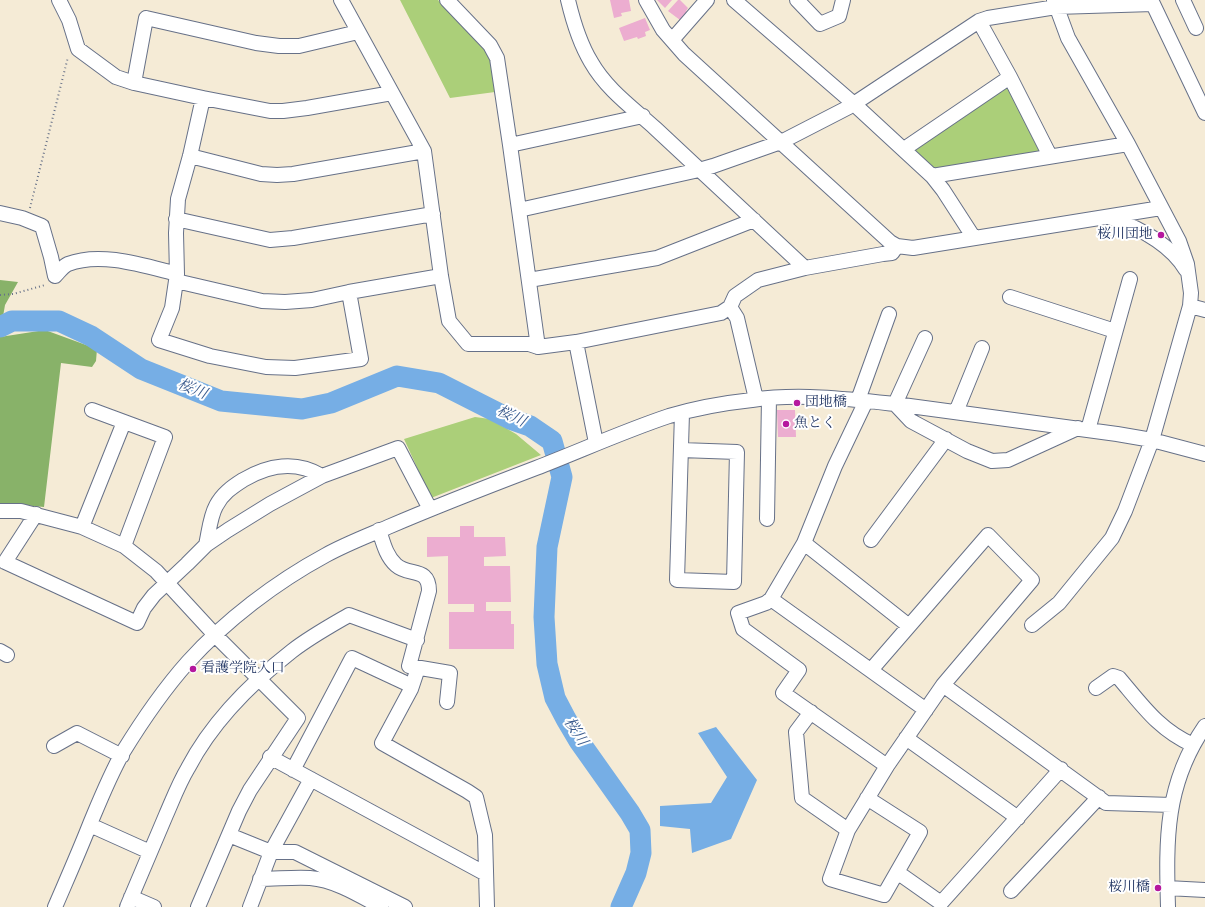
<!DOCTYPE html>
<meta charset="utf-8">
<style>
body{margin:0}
canvas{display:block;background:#f5ebd6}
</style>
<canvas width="1205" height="907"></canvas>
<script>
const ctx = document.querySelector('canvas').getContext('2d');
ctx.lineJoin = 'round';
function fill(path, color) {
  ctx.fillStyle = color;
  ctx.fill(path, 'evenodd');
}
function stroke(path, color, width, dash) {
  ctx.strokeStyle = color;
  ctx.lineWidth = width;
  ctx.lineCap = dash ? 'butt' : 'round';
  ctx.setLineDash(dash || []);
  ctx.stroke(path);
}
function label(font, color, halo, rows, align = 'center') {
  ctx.font = font + ' Cardo,"Noto Serif JP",serif';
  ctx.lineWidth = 4;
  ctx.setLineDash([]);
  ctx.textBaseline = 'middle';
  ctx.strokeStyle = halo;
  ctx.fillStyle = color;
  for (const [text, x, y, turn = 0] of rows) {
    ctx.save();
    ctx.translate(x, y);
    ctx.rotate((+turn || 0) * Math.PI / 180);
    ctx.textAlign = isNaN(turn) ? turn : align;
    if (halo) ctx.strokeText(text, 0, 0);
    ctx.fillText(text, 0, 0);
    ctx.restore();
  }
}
fill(new Path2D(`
 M400 0H438L483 46 490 59 495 92 450 98Z
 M1002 86 1009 88 1040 150 1038 155 933 169 914 152V147Z
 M475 417 490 419 516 434 541 455 431 498 404 439Z`), '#abcf79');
fill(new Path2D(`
 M0 280 18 282 5 305 0 334Z
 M45 330 97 349 96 361 92 367 61 363 44 507 0 503V337Z`), '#88b269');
fill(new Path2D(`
 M716 727 757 780 731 839 692 853 690 829 660 826V806L711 803 727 777 698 733Z`), '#76aee5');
stroke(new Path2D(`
 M0 327 12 321H59L91 336 141 369 221 401 302 409 331 403 397 376 439 383 510 419 530 426 552 441 562 477 547 547 544 617 547 664 555 698 566 719 579 741 630 813 640 830 641 853 636 873 621 907`), '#76aee5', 21);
fill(new Path2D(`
 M610 0H629L631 11 621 13 622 16 614 18Z
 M657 0H672L665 8Z
 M678 0H680L688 8 686 11 687 12 680 20 668 11Z
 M645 18 650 30 645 32 646 36 638 39 637 37 624 41 619 28Z
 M777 410H795L796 437H778Z
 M460 526H474V537H505L506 556 484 557V566H510L511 602H486V611H511V624H514V649H449V612H474V604H448V556L427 557V537H460Z`), '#ecadd0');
const minor = new Path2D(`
 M59 0 69 20 78 49 116 77 134 83 203 98 270 111H283L307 108 392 93
 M341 0 424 151 441 276 449 321 468 344H529L538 347 576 342 721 313 730 307 735 296 758 280 805 268 883 254 892 253 897 246
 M447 0 490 45 497 58 510 145 538 347
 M568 0C573 21 580 44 591 62 607 90 633 108 656 129 706 175 755 222 805 268
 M646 0 663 30 684 54 890 242 897 246 913 248 1161 208
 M734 0 854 104 932 176 943 190 974 238
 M797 0 820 24 839 16 843 0
 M1183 0 1196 28
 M979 21 1010 77 1050 156
 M672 40 707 0
 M134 83 146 18 256 43 279 46H299L358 32
 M203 98 190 156 178 199 176 233 177 274 172 308 159 340 210 356 266 367 295 368 361 359 349 292
 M510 145 643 116
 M904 149 1010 77
 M190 156 261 174 277 175 293 174 424 151
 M932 176 1128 144
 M519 210 699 170 713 166 781 142 849 107 979 21 988 18 1056 7 1153 4 1205 113
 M0 213 22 218 42 226 51 257 55 276C59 272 63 266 68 264 101 251 145 266 177 274
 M1109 217C1137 227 1170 243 1186 270
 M176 219 270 240 293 238 433 214
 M529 280 657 258 754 220
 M176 281 262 301 285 302 312 300 349 292 441 276
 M1010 297 1115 331
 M1190 306 1205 310
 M730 307 737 318 756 399
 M925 338 895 404 911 421 967 451 992 461 1008 460 1078 428
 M576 342 596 443
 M858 400 889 314
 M866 401 835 466 804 543 771 599 766 603 738 613 743 629 799 670 783 693 887 766
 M92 410 165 437 124 546
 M956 412 982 348
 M1088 430 1130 279
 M681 450 737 452 734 582 677 580 682 413
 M0 511H21L82 527 124 546 156 571 215 635 298 718 250 790 239 811 198 907
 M36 514 5 562 137 623 144 608 154 595 187 564 206 545 228 530 270 504 322 476 398 448 430 509
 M767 519 769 398
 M82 527 124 422
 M379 530C383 542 386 556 396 565 409 577 429 566 429 591L409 666 450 673 447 702
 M871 540 946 439
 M804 543 909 626
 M206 545C209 532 210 517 216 506 222 494 232 487 243 480 268 465 296 460 322 476
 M771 599 926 710
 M1032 625 1059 603 1112 538 1125 511 1152 440 1190 306 1191 293 1187 264 1179 241 1128 144 1068 38 1054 0
 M0 651 7 655
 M418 668 411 689 382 743 467 791 476 797 485 835 487 907
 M943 685 1106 803 1172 805
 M1096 688 1113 676 1119 678C1142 705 1159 730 1193 745
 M811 712 796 732 802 798 848 830
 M906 738 1018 818
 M54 746 77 733 122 756
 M270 757 486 874
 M293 770 352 658 412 686
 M867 798 920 832 884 895 830 879 848 830 887 766 943 685 1032 580 988 535 871 670
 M90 825 150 852
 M229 835 271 852H295L405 907
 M897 872 941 903 1061 769
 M260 879C277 879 293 877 310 878 335 880 359 895 381 907
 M1167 888 1205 890
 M1011 891 1099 797
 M131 897 154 907
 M55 907C67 879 79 852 90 824 100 800 110 775 123 752 142 721 164 689 188 662 226 620 276 582 326 555 346 544 367 536 388 527 437 506 486 487 536 468 580 451 624 431 669 416 696 408 724 403 752 400 798 393 849 399 895 404L1117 434 1152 440 1205 454
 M127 907C140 876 153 845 166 815 173 799 179 783 188 768 212 722 251 683 292 651 310 637 330 626 349 615L417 640
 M250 907 271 852 311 779
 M1168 907C1166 839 1165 784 1205 726`);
stroke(minor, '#677188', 16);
stroke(new Path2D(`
 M30 208 68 57
 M0 295 13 294 45 285`), '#677188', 2, [1, 3]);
stroke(minor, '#fff', 14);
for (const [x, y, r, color] of [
 [1161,235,4,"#b5179e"],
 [797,403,4,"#b5179e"],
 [786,424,4,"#b5179e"],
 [193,669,4,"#b5179e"],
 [1158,888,4,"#b5179e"]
]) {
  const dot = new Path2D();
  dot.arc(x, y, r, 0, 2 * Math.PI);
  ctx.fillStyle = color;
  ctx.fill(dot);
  stroke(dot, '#fff', 1.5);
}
label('14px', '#1b2f5e', '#fff', [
 ["桜川団地",1153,235,"right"],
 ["団地橋",805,403],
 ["魚とく",794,424],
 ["看護学院入口",201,669],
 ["桜川橋",1150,888,"right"]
], 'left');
label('italic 15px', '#3b5b8d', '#fff', [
 ["桜川",192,390,22],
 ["桜川",511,417,25],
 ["桜川",575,732,57]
]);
</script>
